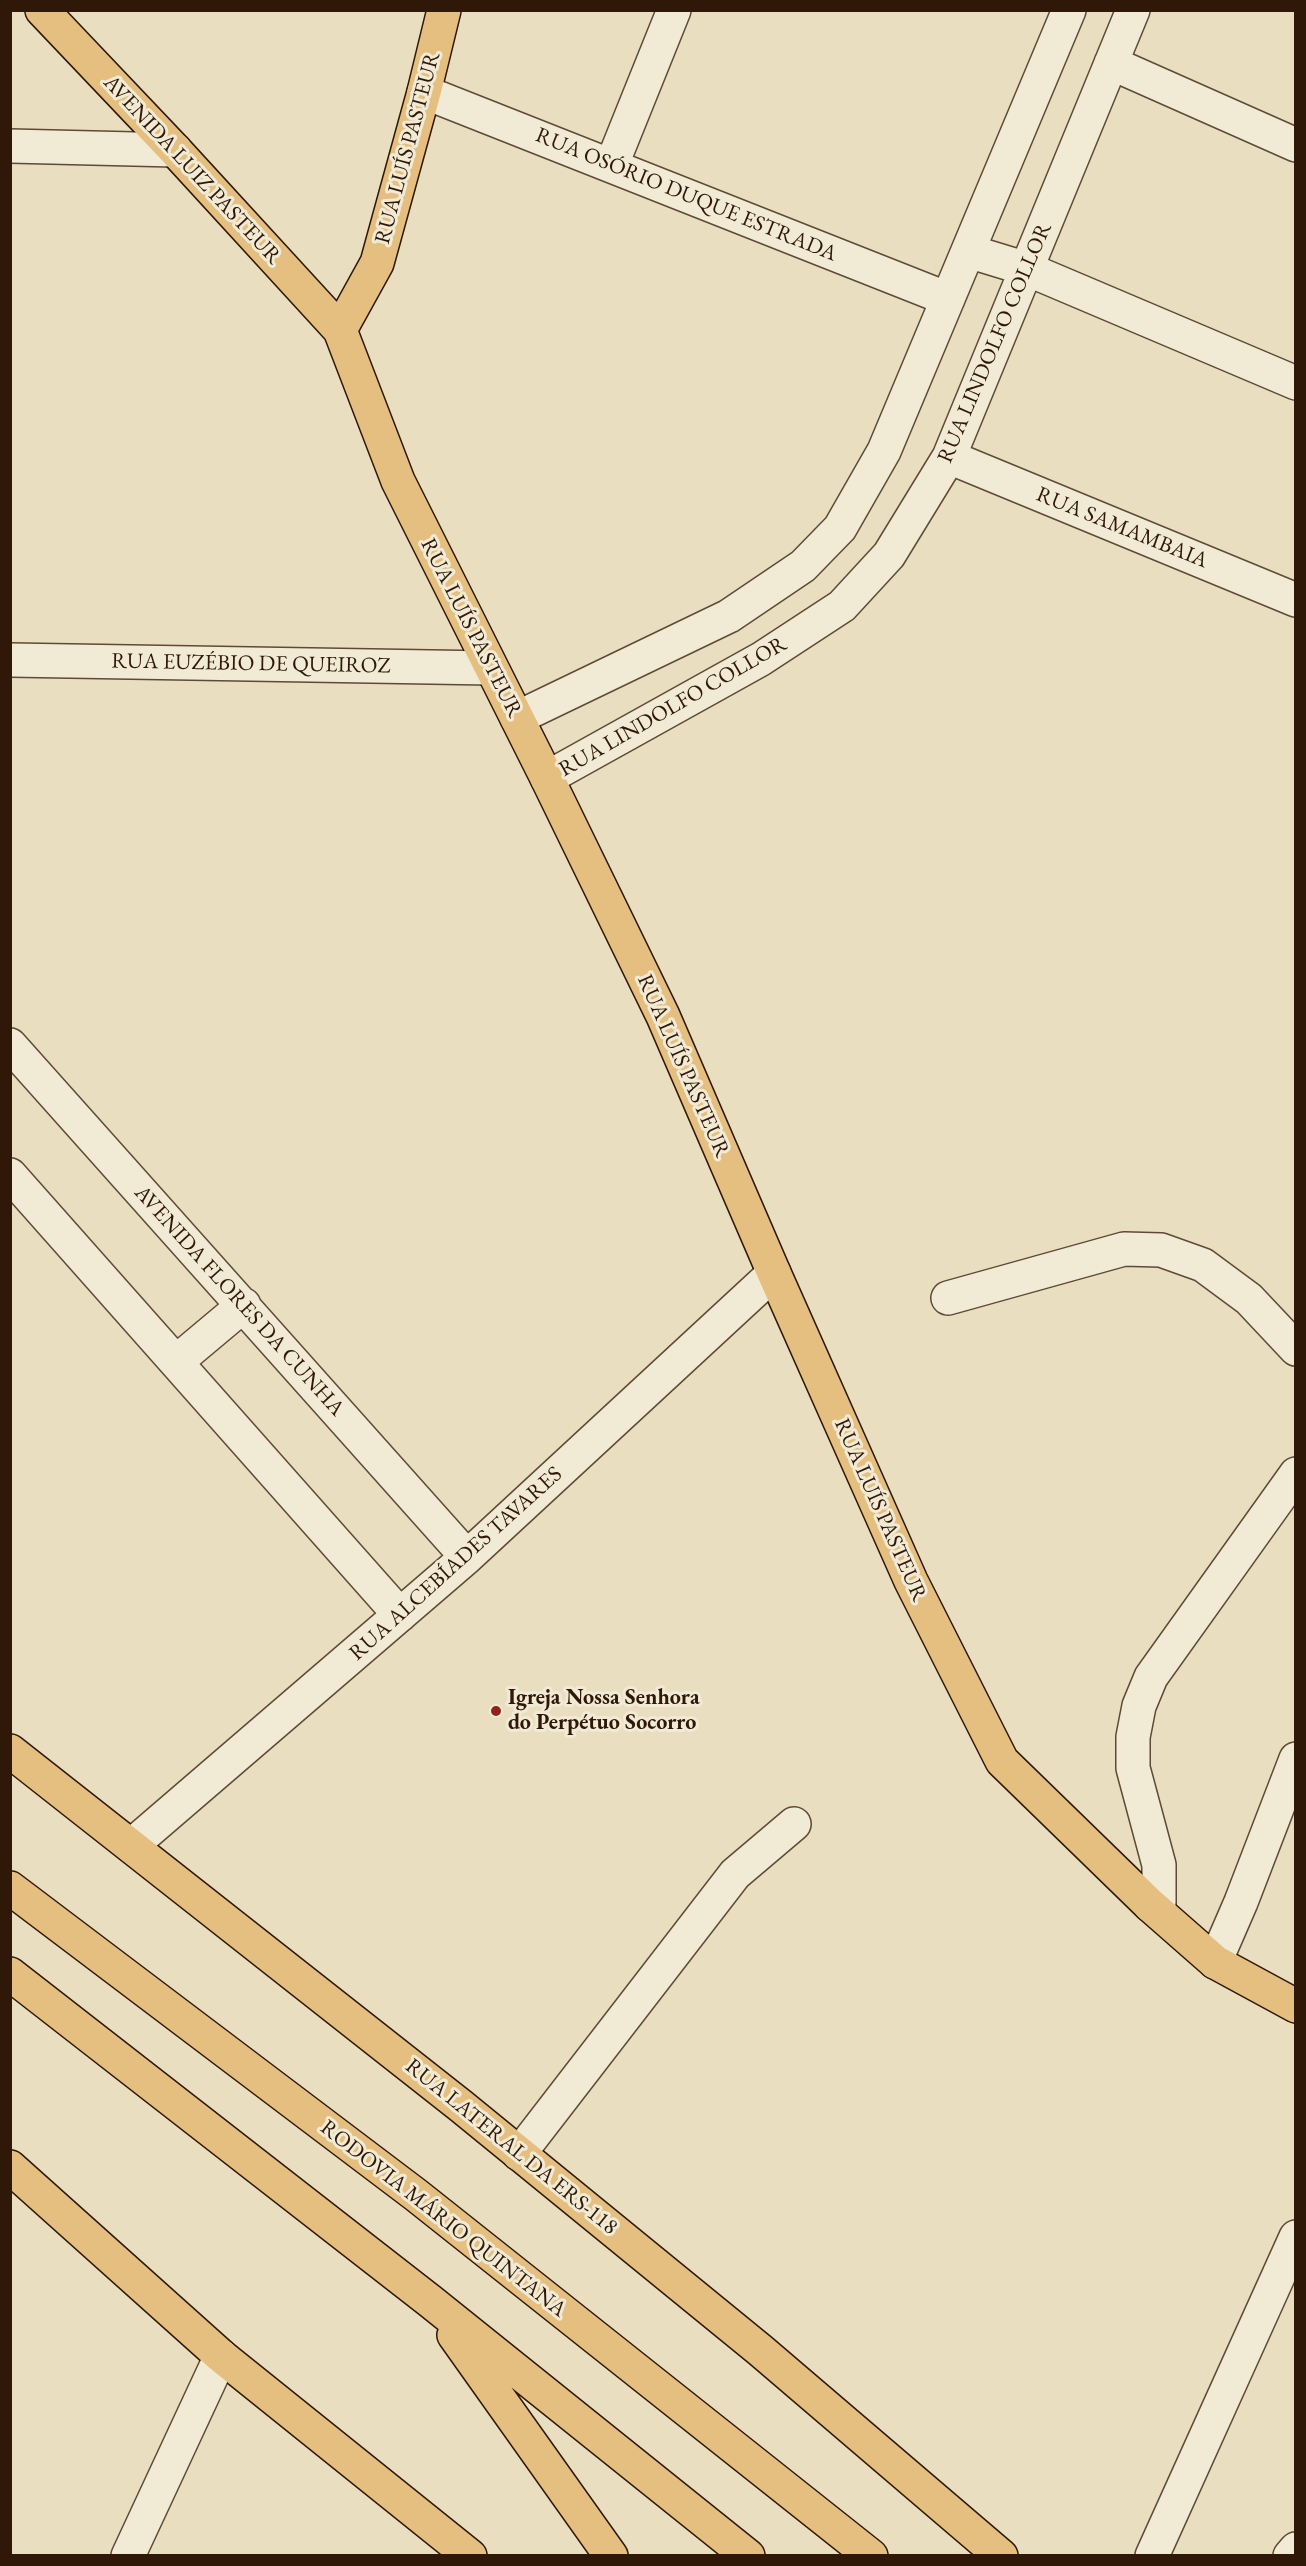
<!DOCTYPE html>
<meta charset="utf-8">
<style>
body{margin:0}
#map{position:relative;width:1306px;height:2566px;overflow:hidden;background:#e9debf;font-family:"EB Garamond",serif}
canvas{display:block}
.frame{position:absolute;inset:0;border:12px solid #2f1808;pointer-events:none}
</style>
<div id="map">
<canvas width="1306" height="2566"></canvas>
<div class="frame"></div>
</div>
<script>
const ctx = document.querySelector('canvas').getContext('2d');
ctx.lineJoin = 'round';
function stroke(path, color, width, dash) {
  ctx.strokeStyle = color;
  ctx.lineWidth = width;
  ctx.lineCap = dash ? 'butt' : 'round';
  ctx.setLineDash(dash || []);
  ctx.stroke(path);
}
function label(font, color, halo, rows, align = 'center') {
  ctx.font = font + ' "EB Garamond",serif';
  ctx.lineWidth = 6;
  ctx.setLineDash([]);
  ctx.textBaseline = 'middle';
  ctx.strokeStyle = halo;
  ctx.fillStyle = color;
  for (const [text, x, y, turn = 0] of rows) {
    ctx.save();
    ctx.translate(x, y);
    ctx.rotate((+turn || 0) * Math.PI / 180);
    ctx.textAlign = isNaN(turn) ? turn : align;
    if (halo) ctx.strokeText(text, 0, 0);
    ctx.fillText(text, 0, 0);
    ctx.restore();
  }
}
const minor = new Path2D(`
 M1111 63 1296 145
 M424 92 948 299
 M10 146 175 150
 M612 164 674 10
 M968 251 1027 269 1296 383
 M949 457 1296 600
 M10 660 491 668
 M517 718 729 616 803 566 840 528 884 451 1069 10
 M547 778 761 659 842 606 889 555 949 457 1133 10
 M10 1045 467 1557
 M10 1175 400 1615
 M948 1298 1124 1249 1161 1250 1203 1265 1249 1299 1296 1349
 M176 1362 244 1305
 M131 1846 467 1557 774 1273
 M1150 1905 1159 1903V1865L1133 1768V1737L1139 1706 1151 1677 1296 1474
 M1215 1962 1241 1902 1296 1759
 M519 2154 735 1874 794 1824
 M128 2556 221 2356
 M1152 2556 1296 2237
 M1290 2556 1296 2549`);
const major = new Path2D(`
 M42 10 175 150 340 330 398 481 547 778 663 1016 774 1273 911 1581 1002 1761 1150 1905 1215 1962 1296 2006
 M340 330 377 263 424 92 444 10
 M10 1751 461 2106 760 2350 1001 2556
 M10 2167 221 2356 470 2556`);
const highway = new Path2D(`
 M10 1888 416 2195 871 2556
 M10 1974 430 2301 748 2556
 M454 2335 611 2556`);
stroke(minor, '#5e4a36', 36);
stroke(major, '#2f1808', 36);
stroke(highway, '#2f1808', 36);
stroke(minor, '#f1ead5', 33);
stroke(major, '#e4bf80', 33);
stroke(highway, '#e4bf80', 33);
for (const [x, y, r, color] of [
 [496,1711,6,"#8f2418"]
]) {
  const dot = new Path2D();
  dot.arc(x, y, r, 0, 2 * Math.PI);
  ctx.fillStyle = color;
  ctx.fill(dot);
  stroke(dot, '#f1ead5', 2);
}
label('22px', '#2f1808', '#f1ead5', [
 ["RUA LUÍS PASTEUR",408,148,-75],
 ["AVENIDA LUIZ PASTEUR",192,170,47],
 ["RUA OSÓRIO DUQUE ESTRADA",686,195,22],
 ["RUA LINDOLFO COLLOR",995,343,-67],
 ["RUA SAMAMBAIA",1122,528,22],
 ["RUA LUÍS PASTEUR",471,628,63],
 ["RUA EUZÉBIO DE QUEIROZ",251,664,1],
 ["RUA LINDOLFO COLLOR",673,707,-30],
 ["RUA LUÍS PASTEUR",683,1066,66],
 ["AVENIDA FLORES DA CUNHA",239,1301,48],
 ["RUA LUÍS PASTEUR",880,1510,66],
 ["RUA ALCEBÍADES TAVARES",456,1564,-42],
 ["RUA LATERAL DA ERS-118",511,2147,39],
 ["RODOVIA MÁRIO QUINTANA",443,2219,38]
]);
label('bold 22px', '#2f1808', '#f1ead5', [
 ["Igreja Nossa Senhora",508,1698],
 ["do Perpétuo Socorro",508,1723]
], 'left');
</script>
